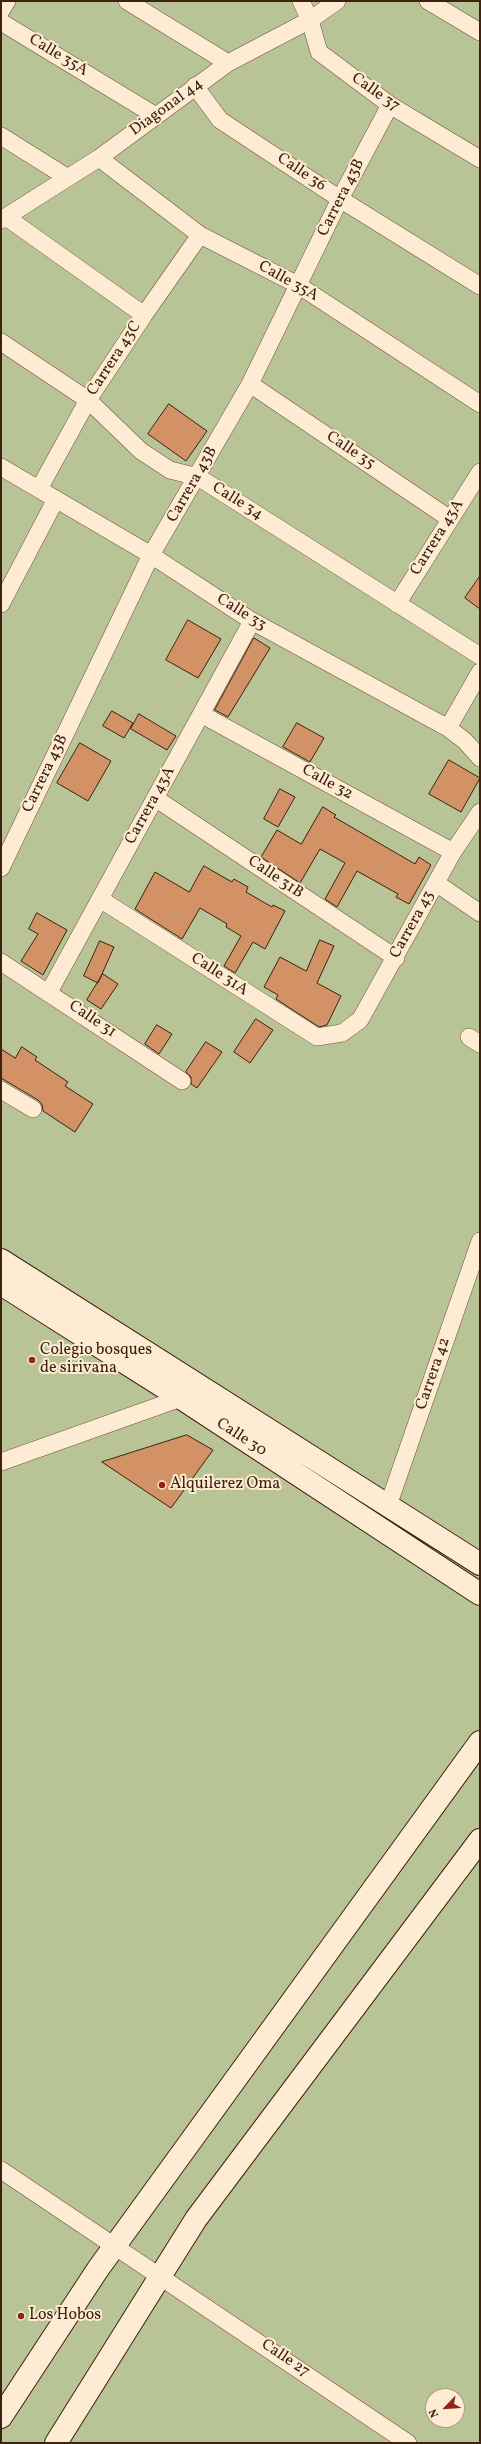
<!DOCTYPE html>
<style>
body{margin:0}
#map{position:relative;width:481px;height:2444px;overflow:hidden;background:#fce1bc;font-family:Vollkorn,serif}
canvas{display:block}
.frame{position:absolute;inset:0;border:2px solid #3e210f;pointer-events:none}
.north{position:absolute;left:425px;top:2388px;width:40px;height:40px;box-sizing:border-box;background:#fdecd3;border:1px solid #b19b85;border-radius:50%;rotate:245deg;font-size:11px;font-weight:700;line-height:16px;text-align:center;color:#3e210f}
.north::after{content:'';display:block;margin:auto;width:14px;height:18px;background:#8f2418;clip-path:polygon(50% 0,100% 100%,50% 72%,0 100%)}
</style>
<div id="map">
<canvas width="481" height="2444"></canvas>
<div class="frame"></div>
<div class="north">N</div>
</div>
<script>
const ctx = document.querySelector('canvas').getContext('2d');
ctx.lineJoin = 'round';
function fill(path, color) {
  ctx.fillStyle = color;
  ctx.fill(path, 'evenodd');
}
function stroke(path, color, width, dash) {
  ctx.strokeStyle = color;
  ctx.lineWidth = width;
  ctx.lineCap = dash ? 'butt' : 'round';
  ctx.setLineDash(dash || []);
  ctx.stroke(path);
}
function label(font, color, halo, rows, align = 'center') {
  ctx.font = font + ' Vollkorn,serif';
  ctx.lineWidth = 4;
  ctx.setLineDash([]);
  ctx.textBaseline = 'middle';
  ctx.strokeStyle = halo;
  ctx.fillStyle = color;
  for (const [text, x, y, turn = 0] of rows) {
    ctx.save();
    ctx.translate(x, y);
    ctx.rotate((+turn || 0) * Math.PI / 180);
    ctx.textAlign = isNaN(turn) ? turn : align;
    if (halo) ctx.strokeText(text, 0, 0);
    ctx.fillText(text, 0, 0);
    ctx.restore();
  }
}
fill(new Path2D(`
 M1 1H480V2443H1ZM433 2396H457V2420H433Z`), '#b8c496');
const building = new Path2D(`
 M169 404 207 431 186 461 148 434Z
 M480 576V609L465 598Z
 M188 620 221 639 198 678 166 660Z
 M254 638 270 648 228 717 215 710Z
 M112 711 133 723 124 738 103 726Z
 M139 714 176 736 167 750 131 729Z
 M297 723 324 738 310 762 283 747Z
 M80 743 111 761 88 801 57 783Z
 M449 760 480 778 461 812 429 794Z
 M280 789 295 797 278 827 264 819Z
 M323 807 336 815 334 817 415 864 419 857 431 865 409 904 396 897 398 894 357 871 337 907 325 899 345 863 320 849 300 883 261 857 277 830 301 844Z
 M204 866 232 882 234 879 248 887 246 892 272 907 273 905 285 911 265 949 253 942 235 973 224 966 241 936 226 927 227 924 200 908 182 939 135 909 155 872 189 892Z
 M37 913 67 930 43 975 21 961 38 934 29 929Z
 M320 940 334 946 317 983 341 996 327 1025 319 1027 276 999 278 995 264 987 280 957 306 971Z
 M100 941 114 947 98 983 84 976Z
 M103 974 118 984 101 1009 87 1000Z
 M256 1019 273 1030 250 1063 234 1052Z
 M157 1025 172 1034 159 1054 145 1044Z
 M206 1042 222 1052 197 1088 191 1084V1077L186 1072Z
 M22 1047 37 1057 35 1060 68 1082 65 1086 93 1104 75 1132 43 1111 42 1104 38 1100 1 1078V1049L15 1058Z
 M187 1435 213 1450 171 1508 102 1462Z`);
fill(building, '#d39266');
stroke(building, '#3e210f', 1);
const street = new Path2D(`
 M127 1 228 63
 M301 1 310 20 319 52 390 105 480 159
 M428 1 480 32
 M1 11 7 1
 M1 22 156 116
 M195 86 220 120 340 199 480 286
 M1 136 68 178
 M99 158 200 235 298 285 480 404
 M6 217 144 315
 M1 220 99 158 228 63 310 20 337 1
 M1 342 88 400 141 451 170 470 198 477 480 656
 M250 384 450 519
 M1 467 151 555 252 621 448 728 465 741 480 758
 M39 489 88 400 144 315 200 235
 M1 604 56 499
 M397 604 480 472
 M201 714 453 852
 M448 728 480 672
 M155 798 396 958
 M1 868 151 555 250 384 340 199 390 105
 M436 883 480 913
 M100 899 317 1037 342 1033 360 1020 453 852 480 812
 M1 962 182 1081
 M49 992 252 621
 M469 1037 480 1044
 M1 1090 33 1109
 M1 1462 181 1398 185 1390
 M388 1506 480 1241
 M1 2170 408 2443`);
const secondary = new Path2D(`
 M1 1260 480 1564
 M1 1284 181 1398 480 1594
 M1 2417 98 2269 480 1742
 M56 2443 196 2219 480 1840`);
stroke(street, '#6e513a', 18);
stroke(secondary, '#3e210f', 24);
stroke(street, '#fdecd3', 17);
stroke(secondary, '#fdecd3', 22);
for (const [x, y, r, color] of [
 [32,1360,4,"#8f2418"],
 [162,1485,4,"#8f2418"],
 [21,2316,4,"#8f2418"]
]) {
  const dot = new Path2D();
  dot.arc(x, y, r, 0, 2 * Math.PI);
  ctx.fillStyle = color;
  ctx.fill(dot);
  stroke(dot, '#fdecd3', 1.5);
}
label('16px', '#3e210f', '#fdecd3', [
 ["Calle 35A",58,56,31],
 ["Calle 37",375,93,35],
 ["Diagonal 44",167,108,-36],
 ["Calle 36",301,173,34],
 ["Carrera 43B",342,198,-63],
 ["Calle 35A",288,282,29],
 ["Carrera 43C",115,359,-57],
 ["Calle 35",350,451,34],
 ["Carrera 43B",193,485,-60],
 ["Calle 34",237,502,32],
 ["Carrera 43A",438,538,-58],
 ["Calle 33",241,613,32],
 ["Carrera 43B",46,774,-64],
 ["Calle 32",327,783,29],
 ["Carrera 43A",151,806,-61],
 ["Calle 31B",275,878,34],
 ["Carrera 43",413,925,-61],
 ["Calle 31A",219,975,33],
 ["Calle 31",92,1020,34],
 ["Carrera 42",434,1374,-71],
 ["Calle 30",241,1438,33],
 ["Calle 27",285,2359,34]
]);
label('16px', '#3e210f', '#fdecd3', [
 ["Colegio bosques",40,1351],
 ["de sirivana",40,1369],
 ["Alquilerez Oma",170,1485],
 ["Los Hobos",29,2316]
], 'left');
</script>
